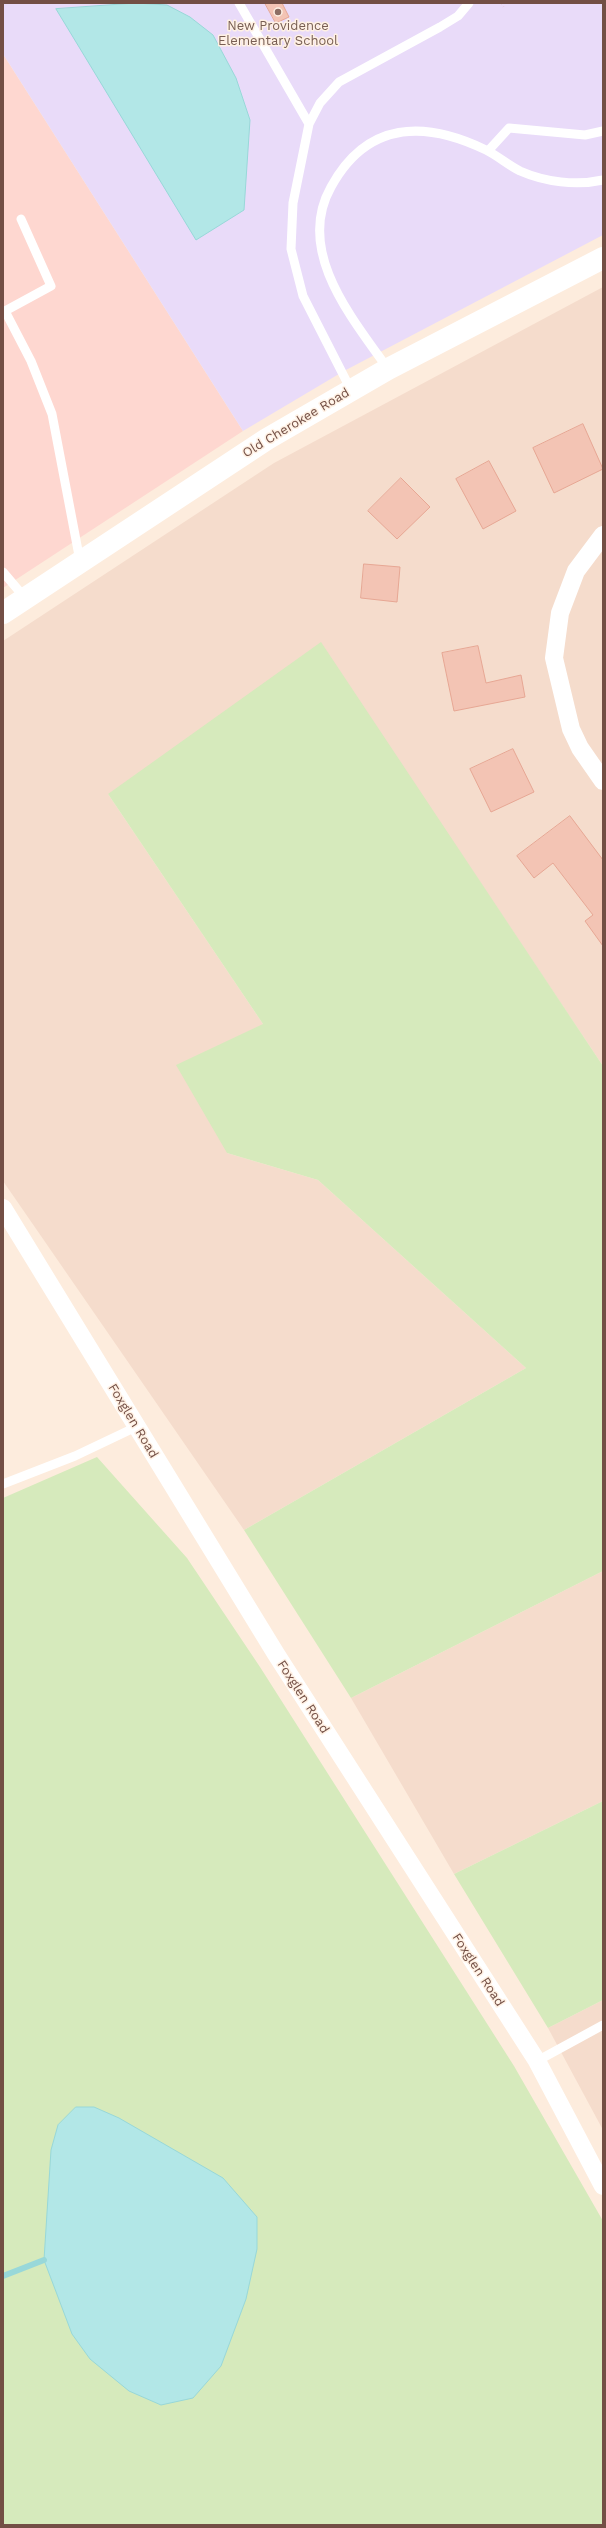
<!DOCTYPE html>
<style>
body{margin:0}
#map{position:relative;width:606px;height:2528px;overflow:hidden;background:#fdecdd;font-family:"Work Sans",sans-serif}
canvas{display:block}
.frame{position:absolute;inset:0;border:4px solid #734f45;pointer-events:none}
</style>
<div id="map">
<canvas width="606" height="2528"></canvas>
<div class="frame"></div>
</div>
<script>
const ctx = document.querySelector('canvas').getContext('2d');
ctx.lineJoin = 'round';
function fill(path, color) {
  ctx.fillStyle = color;
  ctx.fill(path, 'evenodd');
}
function stroke(path, color, width, dash) {
  ctx.strokeStyle = color;
  ctx.lineWidth = width;
  ctx.lineCap = dash ? 'butt' : 'round';
  ctx.setLineDash(dash || []);
  ctx.stroke(path);
}
function label(font, color, halo, rows, align = 'center') {
  ctx.font = font + ' "Work Sans",sans-serif';
  ctx.lineWidth = 3;
  ctx.setLineDash([]);
  ctx.textBaseline = 'middle';
  ctx.strokeStyle = halo;
  ctx.fillStyle = color;
  for (const [text, x, y, turn = 0] of rows) {
    ctx.save();
    ctx.translate(x, y);
    ctx.rotate((+turn || 0) * Math.PI / 180);
    ctx.textAlign = isNaN(turn) ? turn : align;
    if (halo) ctx.strokeText(text, 0, 0);
    ctx.fillText(text, 0, 0);
    ctx.restore();
  }
}
fill(new Path2D(`
 M603 287V1066L463 857 108 794 263 1024 227 1153 318 1180 526 1368 244 1530 3 1181V641L274 463Z
 M603 1571V1801L454 1874 351 1698Z
 M603 2000V2130L548 2028Z`), '#f5dccc');
fill(new Path2D(`
 M3 54 243 431 3 588Z`), '#fed7d0');
fill(new Path2D(`
 M3 3H603V235L344 371 243 431 3 54Z`), '#e9dbf9');
fill(new Path2D(`
 M321 642 603 1066V1571L351 1698 244 1530 526 1368 318 1180 227 1153 176 1065 263 1024 108 794Z
 M97 1457 187 1558 260 1667 514 2066 603 2221V2525H3V1498Z
 M603 1801V2000L548 2028 454 1874Z`), '#d6eabc');
const water = new Path2D(`
 M136 3 167 5 190 17 213 35 236 78 250 120 244 210 196 240 56 9Z
 M76 2107H94L119 2118 223 2178 257 2217V2249L246 2299 221 2366 193 2398 161 2405 129 2391 90 2359 72 2334 44 2260 51 2150 58 2125Z`);
fill(water, '#b2e7e7');
stroke(water, '#98d8d9', 1);
stroke(new Path2D(`
 M3 2276 44 2260`), '#98d8d9', 6);
const building = new Path2D(`
 M265 3H282L289 17 276 23Z
 M583 424 603 469 554 493 533 448Z
 M489 461 516 511 483 529 456 479Z
 M401 478 430 507 397 539 368 511Z
 M364 564 400 567 397 602 361 598Z
 M478 646 486 683 521 675 525 697 454 711 442 653Z
 M513 749 534 792 491 812 470 769Z
 M570 816 603 860V946L585 921 593 915 553 863 534 878 517 856Z`);
fill(building, '#f3c4b4');
stroke(building, '#e7a794', 1);
stroke(new Path2D(`
 M502 3 503 7`), '#d8a798', 2.5, [1, 3]);
stroke(new Path2D(`
 M239 3 309 124
 M488 151 509 128 585 135 603 131
 M21 219 51 286 5 311 31 361 52 414 80 561
 M388 369C352 318 295 251 331 187 367 121 424 120 486 150 498 156 508 165 520 171 545 182 576 186 603 180
 M351 390 303 296 291 249 293 203 309 124 320 103 339 82 440 27 458 16 469 3
 M3 572 25 598
 M3 1484 75 1456 136 1427
 M537 2061 603 2025`), '#fff', 9);
stroke(new Path2D(`
 M603 535 576 571 560 613 554 658 571 729 580 748 603 781
 M3 1208 276 1654 537 2061 603 2186`), '#fff', 18);
stroke(new Path2D(`
 M3 613 267 439 388 369 603 258`), '#fff', 22);
for (const [x, y, r, color] of [
 [278,12,4,"#8d6e63"]
]) {
  const dot = new Path2D();
  dot.arc(x, y, r, 0, 2 * Math.PI);
  ctx.fillStyle = color;
  ctx.fill(dot);
  stroke(dot, '#fff1e4', 1.5);
}
label('13px', '#785e54', '#fff1e4', [
 ["New Providence",278,26],
 ["Elementary School",278,41]
]);
label('13px', '#734f45', '#fff1e4', [
 ["Old Cherokee Road",296,423,-31],
 ["Foxglen Road",133,1421,59],
 ["Foxglen Road",303,1697,57],
 ["Foxglen Road",478,1970,57]
]);
</script>
